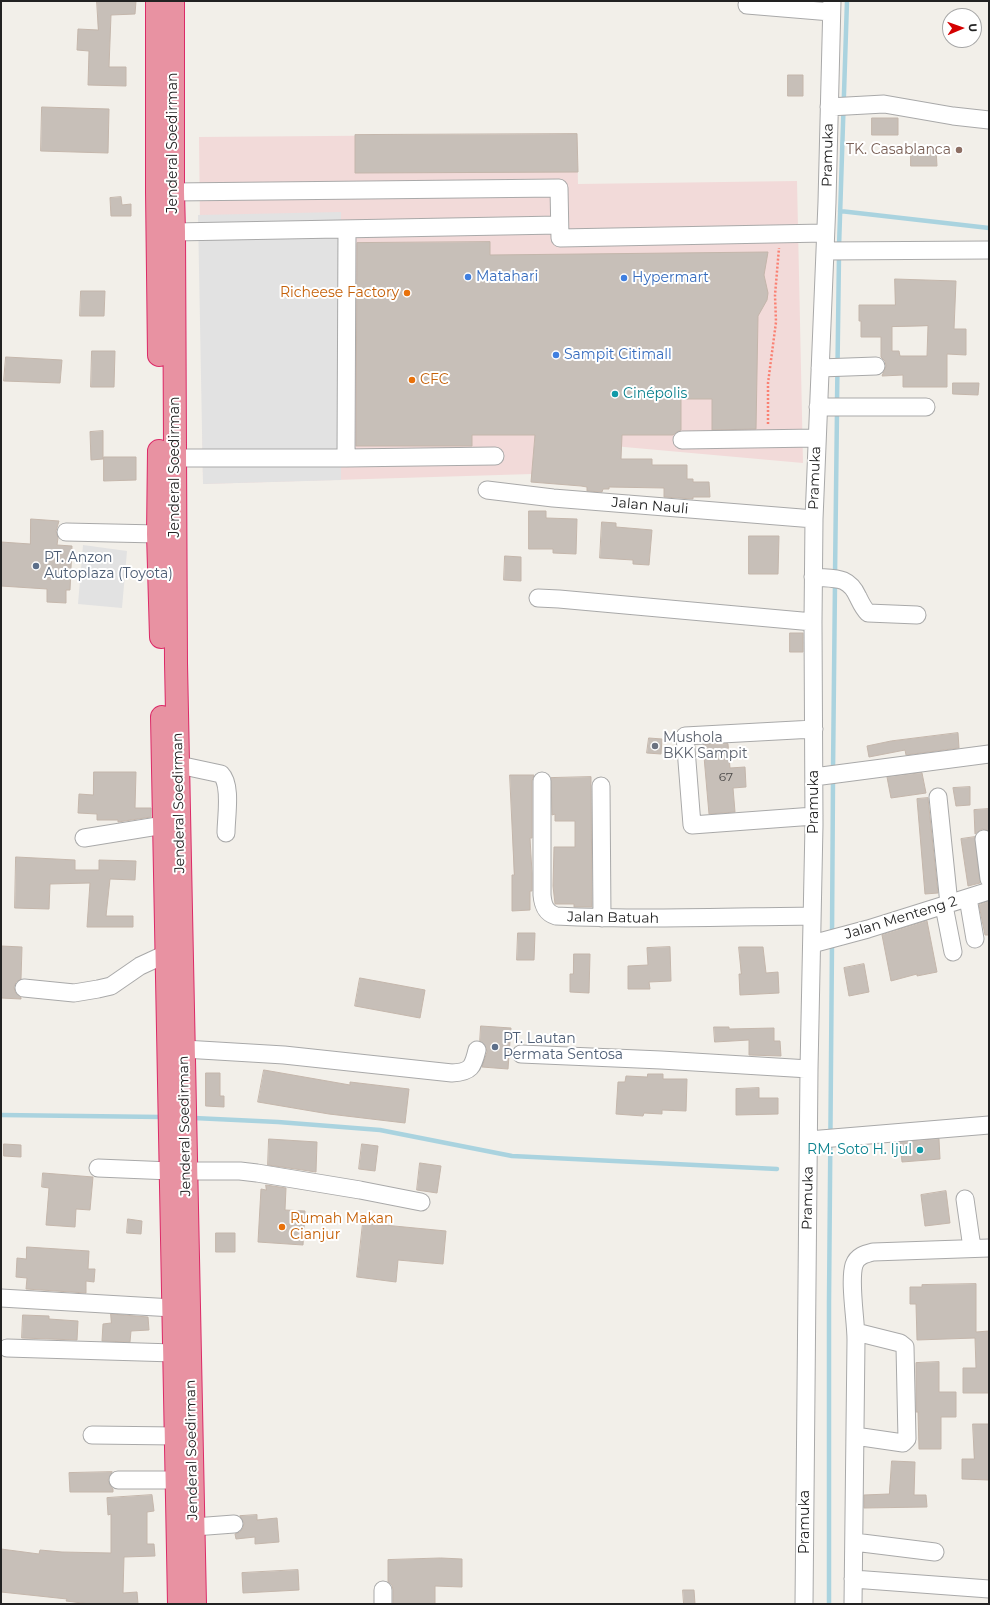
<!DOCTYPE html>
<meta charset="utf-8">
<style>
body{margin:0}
#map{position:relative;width:990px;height:1605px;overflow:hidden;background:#f2efe9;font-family:Montserrat,sans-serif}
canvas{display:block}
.frame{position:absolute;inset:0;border:2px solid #222;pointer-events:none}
.north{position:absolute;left:942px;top:8px;width:40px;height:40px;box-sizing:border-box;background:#fff;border:1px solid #a7a7a7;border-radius:50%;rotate:88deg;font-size:11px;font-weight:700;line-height:16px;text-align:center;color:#222}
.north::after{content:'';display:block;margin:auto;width:14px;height:18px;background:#d40000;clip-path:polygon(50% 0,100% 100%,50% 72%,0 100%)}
</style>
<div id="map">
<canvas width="990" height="1605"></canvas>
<div class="frame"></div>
<div class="north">U</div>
</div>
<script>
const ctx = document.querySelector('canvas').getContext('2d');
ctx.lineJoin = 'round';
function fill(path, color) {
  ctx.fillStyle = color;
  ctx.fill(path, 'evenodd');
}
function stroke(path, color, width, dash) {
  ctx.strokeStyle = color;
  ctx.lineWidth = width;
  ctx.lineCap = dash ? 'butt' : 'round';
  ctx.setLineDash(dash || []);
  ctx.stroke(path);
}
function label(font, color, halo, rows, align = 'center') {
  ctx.font = font + ' Montserrat,sans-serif';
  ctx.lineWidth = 4;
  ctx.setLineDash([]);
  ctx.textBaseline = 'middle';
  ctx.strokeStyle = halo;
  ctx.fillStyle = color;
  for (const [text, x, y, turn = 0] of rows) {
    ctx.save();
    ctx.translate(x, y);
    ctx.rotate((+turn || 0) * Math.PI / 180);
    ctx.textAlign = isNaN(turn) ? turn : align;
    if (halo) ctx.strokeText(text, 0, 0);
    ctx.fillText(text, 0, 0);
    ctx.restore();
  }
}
fill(new Path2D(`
 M577 134 578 184 797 181 803 463 535 439 532 474 203 484 199 137Z`), '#f2dad9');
fill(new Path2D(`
 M341 212V480L203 484 198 215Z
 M83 545 127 551 122 608 78 604Z`), '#e2e2e2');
stroke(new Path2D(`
 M840 211 989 228
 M839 247 847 1
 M837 403 839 255
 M835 575 837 411
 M833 771 835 583
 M832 935 833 779
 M1 1115 161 1117
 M194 1118 278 1122 380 1130 512 1156 777 1169
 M829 1604V1302L832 943`), '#aad3df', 4.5);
const building = new Path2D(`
 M97 1H136L135 14 111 15 109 67H126V86L88 85 89 51 77 50 78 29 98 30Z
 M788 75H803V96H788Z
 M42 107 109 109 108 153 41 151Z
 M872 118H898V135H872Z
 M577 134 578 172 355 173V135Z
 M911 149H936L937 166H911Z
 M121 197 122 205 131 204V216H111L110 198Z
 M490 242V255L768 252 764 275 768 293 767 300 758 316 756 429 712 430V399H681V430L677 432 673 435H622L621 459H652V465H687V479H693V482H709L710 497H693V499L664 497V488L609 487V489H603L602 492 587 491V487L581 486 531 482 535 435H472V446H356L357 243Z
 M895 279 956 281 954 329H966V355L947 354V387H903V375L882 376 886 366 885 361 881 357V337H861V321H859V305H895ZM928 326 927 356H900L899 351H892V327Z
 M81 291H105L104 316H80Z
 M92 351H115L114 387H91Z
 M6 357 62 360 60 383 4 381Z
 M953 383H979L978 395 953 394Z
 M103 431V459L91 460 90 432Z
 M104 457H136V480L104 481Z
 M529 511H546V518L577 519 576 554 553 553V549H529Z
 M31 519 59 521 56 531 58 538 57 545 72 546 70 590H66V603L47 602V589L1 586V542L30 544Z
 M602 522 616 523V527L652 530 649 565 633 564V560L600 558Z
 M749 536H779L778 574H749Z
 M505 556 521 557V581L504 580Z
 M790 633H803V652H790Z
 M958 733 959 748 906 755 905 750 869 757 867 746 891 741Z
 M649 738 662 739 661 754 647 753Z
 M728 744 730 768 745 767 746 787 733 788 735 812 709 814 703 745Z
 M94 772H136L135 808H151V817L118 822V820H97V814L78 813 79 794 93 795Z
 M922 773 926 793 891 798 887 777Z
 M510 775H534L532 781V838H530L532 873V891H530V910L512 911V875H514Z
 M591 777 592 907H574V904H555L553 886 554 847H575V821H555V814L552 815 551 778Z
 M970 787V805L956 806 953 788Z
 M928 798 938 893 925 894 917 799Z
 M989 809V831L982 829 975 834 974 810Z
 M975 837 980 883 968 886 961 839Z
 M16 857 75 860V870H99V860L136 861 135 880 110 879 106 916H133V927H87L90 883 50 884 49 909 15 908Z
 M989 901V935H985L979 905Z
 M927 921 937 972 917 976V974L891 981 882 935Z
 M518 933H535L534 960H517Z
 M1 946 22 947 21 979 16 982 14 987 15 992 21 997V999L1 998Z
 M670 947 671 981 649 982 650 989H628V966L648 965 647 948Z
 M739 947H763L766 973 778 972 779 993 740 995 739 974H741Z
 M574 954H590L589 993 570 992V974H573Z
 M864 964 869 992 849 996 844 968Z
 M360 978 425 990 420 1018 355 1006Z
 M481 1026 511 1028 508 1069 482 1067 487 1052 486 1047 480 1041Z
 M714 1027H729V1029L774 1028V1041H780L781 1056 749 1055V1040L715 1042Z
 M264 1070 350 1085V1082L409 1089 405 1123 329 1114 258 1102Z
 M206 1073H220V1096H224V1107L206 1106Z
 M648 1074H663V1079H687L686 1111 662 1110V1114L644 1113 643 1116 616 1114 618 1082H625L626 1076 647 1077Z
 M759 1088V1098H778V1114L736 1115V1089Z
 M269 1139 317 1142 316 1172 268 1165Z
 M939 1139 940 1159 902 1162 900 1142Z
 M4 1144 21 1145V1157L4 1156Z
 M362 1144 378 1146 375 1171 359 1169Z
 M420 1163 441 1166 437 1193 417 1190Z
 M43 1173 93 1177 90 1210 76 1209 75 1227 46 1225 49 1188 42 1187Z
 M266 1185 286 1188 285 1210 305 1211 303 1245 258 1242 261 1189 266 1190Z
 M946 1191 950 1223 925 1226 921 1195Z
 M128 1219 142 1221 141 1234 127 1233Z
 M363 1223 446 1231 443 1264 398 1260 396 1282 357 1277Z
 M216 1233H235V1252H216Z
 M27 1247 89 1251 88 1269H95L94 1282 86 1281V1293L26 1289 27 1278 16 1277 17 1258 26 1259Z
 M976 1284V1332L989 1331V1393H963V1368H976L975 1338 917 1340 916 1304H910V1287H922V1285Z
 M111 1314 148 1317 149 1330 131 1331 130 1342 102 1341 103 1324 111 1323Z
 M23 1315 49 1316V1319L78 1321 77 1340 22 1338Z
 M939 1362V1392H956V1417H941V1449H919L918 1412H916V1363Z
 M973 1424H989V1480L962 1479V1459H974Z
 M892 1461 915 1462 914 1495H926L927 1507 864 1508V1495L889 1494Z
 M112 1472 108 1480 110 1485 113 1489V1492H70L69 1473Z
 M152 1495 154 1511 147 1512V1544H154L155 1556 124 1557 123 1593 137 1592 138 1604H90L66 1601 67 1599 1 1592V1549L39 1554 40 1550 62 1552 111 1553V1514L108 1515 107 1498Z
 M257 1515V1520L277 1518 279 1542 255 1544V1537L236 1539 235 1534 240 1532 243 1528 244 1523 240 1516Z
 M441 1558 462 1559V1587L435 1586V1604H393V1590L392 1585 388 1582V1560Z
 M298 1570 299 1590 243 1593 242 1573Z
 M683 1590H694L695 1604H684Z`);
fill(building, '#c7bfb8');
stroke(building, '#c4b6ab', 1);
const minor = new Path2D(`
 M747 5 831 12
 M829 107 884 104 953 116 989 120
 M173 192 559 188 560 238 825 233
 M174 232 559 225
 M825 251 989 250
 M820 368 876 366
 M818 407H926
 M682 440 817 438
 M174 458H346L495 456
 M346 458 347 229
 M487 490 553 498 814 519
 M66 532 158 534
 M813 577C834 579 848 575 858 597 861 603 863 608 868 613L917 615
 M538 598 559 599 813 622
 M814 729 685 736 692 825 814 816
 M179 765 221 774C232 785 226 817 226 833
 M814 777 989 754
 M542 781V895C543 906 546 913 556 916 641 920 726 917 811 916
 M601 786 602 918
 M938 797 949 904
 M84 838 164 825
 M984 839 989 879
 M968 898 975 939
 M944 906 953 952
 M812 944 868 929 989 891
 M24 988 74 993 98 989 111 986 140 966 166 954
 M184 1049 284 1055 452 1073C471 1072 473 1067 477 1050
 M521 1054 661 1060 809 1069
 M809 1140 989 1125
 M98 1168 171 1171
 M187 1171H240L257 1173 360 1190 421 1202
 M965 1199 972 1248
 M1 1298 173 1308
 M7 1348 174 1353
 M92 1435 176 1436
 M855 1436 903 1443 907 1439 905 1347 900 1343 856 1332
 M118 1480H177
 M194 1527 234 1524
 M854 1542 935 1552
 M853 1579 989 1589
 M383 1590V1604
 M804 1604 809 1069 814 825 813 622 814 519 827 202 832 1
 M853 1604C854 1516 855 1428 856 1340 856 1320 849 1282 854 1265 857 1256 865 1254 873 1252L989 1248`);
const highway = new Path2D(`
 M157 1V192L159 355
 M173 1V192L174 232 176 663 195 1604
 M159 451 158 534 161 637
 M162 717 179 1604`);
stroke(minor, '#a9a9a9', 19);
stroke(highway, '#dc2a67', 24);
stroke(new Path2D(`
 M768 424V383L776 322 775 295 779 248`), '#fa8072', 2.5, [2, 2]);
stroke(minor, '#fff', 17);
stroke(highway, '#e892a2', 22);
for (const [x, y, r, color] of [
 [959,150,4,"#8d6e63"],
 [468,277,4,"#3f7fe0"],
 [624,278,4,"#3f7fe0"],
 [407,293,4,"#e8710a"],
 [556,355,4,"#3f7fe0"],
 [412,380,4,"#e8710a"],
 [615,394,4,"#0f9aa8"],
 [36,566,4,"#5c6f8a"],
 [655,746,4,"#6b7280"],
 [495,1047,4,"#5c6f8a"],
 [920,1150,4,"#0f9aa8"],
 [282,1227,4,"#e8710a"]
]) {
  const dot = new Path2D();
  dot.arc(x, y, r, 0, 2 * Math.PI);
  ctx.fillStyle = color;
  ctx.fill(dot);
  stroke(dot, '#fff', 1.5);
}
label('12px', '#4b4948', null, [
 ["67",726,777]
]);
label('14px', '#222', '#fff', [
 ["Jenderal Soedirman",173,143,-90],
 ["Pramuka",828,155,-89],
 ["Jenderal Soedirman",175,467,-90],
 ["Pramuka",815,478,-88],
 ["Jalan Nauli",650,506,5],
 ["Pramuka",814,802,-90],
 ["Jenderal Soedirman",179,803,-91],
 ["Jalan Batuah",613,918,1],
 ["Jalan Menteng 2",901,918,-17],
 ["Jenderal Soedirman",185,1126,-91],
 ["Pramuka",808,1198,-89],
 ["Jenderal Soedirman",192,1450,-91],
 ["Pramuka",805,1522,-90]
]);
label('14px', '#785e54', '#fff', [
 ["TK. Casablanca",951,150]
], 'right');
label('14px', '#366cbe', '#fff', [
 ["Matahari",476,277],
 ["Hypermart",632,278],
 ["Sampit Citimall",564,355]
], 'left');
label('14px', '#c56008', '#fff', [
 ["Richeese Factory",399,293,"right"],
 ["CFC",420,380],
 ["Rumah Makan",290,1219],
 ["Cianjur",290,1235]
], 'left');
label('14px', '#0d838f', '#fff', [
 ["Cinépolis",623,394],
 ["RM. Soto H. Ijul",912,1150,"right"]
], 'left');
label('14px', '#4e5e75', '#fff', [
 ["PT. Anzon",44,558],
 ["Autoplaza (Toyota)",44,574],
 ["PT. Lautan",503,1039],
 ["Permata Sentosa",503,1055]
], 'left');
label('14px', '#5b616d', '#fff', [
 ["Mushola",663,738],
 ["BKK Sampit",663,754]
], 'left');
</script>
